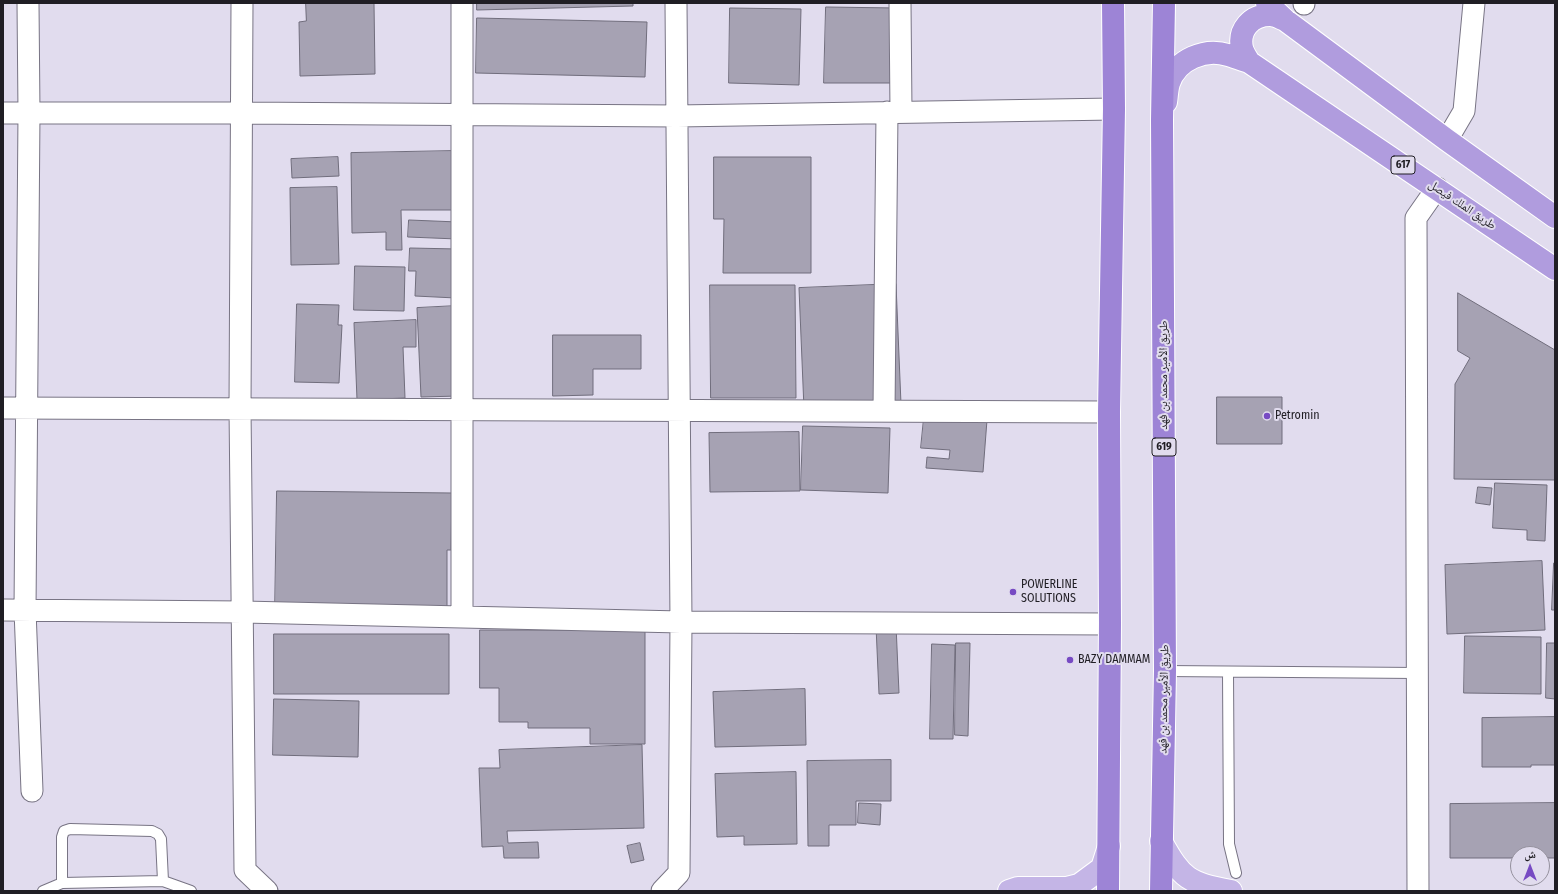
<!DOCTYPE html>
<meta charset="utf-8">
<style>
body{margin:0}
#map{position:relative;width:1558px;height:894px;overflow:hidden;background:#e1dcee;font-family:"Fira Sans Condensed","Noto Naskh Arabic",sans-serif}
canvas{display:block}
.frame{position:absolute;inset:0;border:4px solid #201e24;pointer-events:none}
.north{position:absolute;left:1510px;top:846px;width:40px;height:40px;box-sizing:border-box;background:#e1dcee;border:1px solid #94909d;border-radius:50%;rotate:0deg;font-size:11px;font-weight:700;line-height:16px;text-align:center;color:#201e24}
.north::after{content:'';display:block;margin:auto;width:14px;height:18px;background:#774ac3;clip-path:polygon(50% 0,100% 100%,50% 72%,0 100%)}
</style>
<div id="map">
<canvas width="1558" height="894"></canvas>
<div class="frame"></div>
<div class="north">ش</div>
</div>
<script>
const ctx = document.querySelector('canvas').getContext('2d');
ctx.lineJoin = 'round';
function fill(path, color) {
  ctx.fillStyle = color;
  ctx.fill(path, 'evenodd');
}
function stroke(path, color, width, dash) {
  ctx.strokeStyle = color;
  ctx.lineWidth = width;
  ctx.lineCap = dash ? 'butt' : 'round';
  ctx.setLineDash(dash || []);
  ctx.stroke(path);
}
function label(font, color, halo, rows, align = 'center') {
  ctx.font = font + ' "Fira Sans Condensed","Noto Naskh Arabic",sans-serif';
  ctx.lineWidth = 4;
  ctx.setLineDash([]);
  ctx.textBaseline = 'middle';
  ctx.strokeStyle = halo;
  ctx.fillStyle = color;
  for (const [text, x, y, turn = 0] of rows) {
    ctx.save();
    ctx.translate(x, y);
    ctx.rotate((+turn || 0) * Math.PI / 180);
    ctx.textAlign = isNaN(turn) ? turn : align;
    if (halo) ctx.strokeText(text, 0, 0);
    ctx.fillText(text, 0, 0);
    ctx.restore();
  }
}
const building = new Path2D(`
 M306 3H374L375 74 300 76 299 22 306 21Z
 M477 3H633V6L477 10Z
 M826 7 897 8 896 83H824Z
 M730 8 801 9 799 85 729 83Z
 M477 18 647 22 645 77 476 73Z
 M452 151 453 210H401L402 250H386V232L352 233 351 153Z
 M338 157 339 176 292 178 291 159Z
 M714 157H811V273H723L724 219H714Z
 M337 187 339 264 291 265 290 188Z
 M409 220 458 222 457 239 408 237Z
 M410 248 458 249 456 298 415 296 416 271H409Z
 M355 266 405 267 404 311 354 310Z
 M896 284 901 404 804 409 799 288Z
 M710 285H795L796 398H711Z
 M1458 293 1555 350V480L1454 479 1455 384 1470 358 1458 351Z
 M297 304 339 305 338 325H342L339 383 295 382Z
 M456 306 459 396 421 397 417 308Z
 M416 320V347H403L405 398 357 400 354 323Z
 M553 335H641V369H593V395L553 396Z
 M1217 397H1282V444H1217Z
 M924 418 987 420 983 472 926 468 927 457 949 459 950 450 921 448Z
 M803 426 890 428 888 493 801 490Z
 M799 432 800 491 710 492 709 433Z
 M1495 483 1547 485 1545 541 1527 540V530L1493 528Z
 M1478 487 1492 488 1490 505 1476 503Z
 M277 491 452 493 451 550H447V613L275 611Z
 M1542 561 1545 630 1447 634 1445 565Z
 M1554 563H1555V610H1552Z
 M896 625 899 693 879 694 876 626Z
 M480 630H645V744H590V728H528V722H499V688H480Z
 M274 634H449V694H274Z
 M1465 636 1541 637V694L1464 693Z
 M956 643H970L968 736 955 735Z
 M1547 643H1555V699L1546 698Z
 M932 644 955 645 953 739H930Z
 M805 689 806 745 715 747 713 692Z
 M274 699 359 701 358 757 273 755Z
 M1555 717V765H1531V767H1482V718Z
 M642 745 644 828 507 831 508 843 538 842 539 858H504L503 846 482 847 479 768H500L499 750Z
 M891 760V801H856V825H829V846H808L807 761Z
 M796 772 797 844 744 845V836L717 837 715 774Z
 M859 803 881 804 880 825 858 823Z
 M1555 803V858H1542V854H1518V858H1450V804Z
 M640 843 644 860 631 863 627 846Z`);
fill(building, '#a6a2b3');
stroke(building, '#706d7c', 1);
const service = new Path2D(`
 M1165 671 1417 673
 M1228 672 1229 844 1236 873
 M62 883V837L64 831 70 829 152 831 158 834 161 839 163 881
 M43 891 62 883 163 881 191 891`);
const minor = new Path2D(`
 M28 3 29 113 25 610 32 791
 M242 3 240 408 245 870 267 891
 M462 3V617
 M900 3 901 112
 M1304 4V3
 M3 113H242L677 116 1114 109
 M1447 140 1464 111 1474 3
 M3 408 1109 412
 M884 411 887 112
 M3 610 243 612 681 622 1110 624
 M662 891 679 873 681 622 676 3
 M1418 891 1416 218 1437 188`);
const primary = new Path2D(`
 M1161 841C1182 879 1188 883 1231 891
 M1009 891 1018 888H1067L1079 885 1102 868 1109 846`);
const trunk = new Path2D(`
 M1267 3 1285 20 1447 140 1555 217
 M1249 62C1247 58 1243 53 1242 48 1238 30 1251 15 1270 15 1275 15 1280 18 1285 20
 M1166 102C1167 96 1167 89 1169 83 1177 59 1205 48 1228 55 1235 57 1242 60 1249 62L1555 269`);
const motorway = new Path2D(`
 M1108 891 1110 624 1109 412 1114 109 1113 3
 M1161 891 1165 671 1162 120 1164 3`);
stroke(service, '#787484', 12);
stroke(minor, '#787484', 23);
stroke(primary, '#fff', 24);
stroke(trunk, '#fff', 24);
stroke(motorway, '#fff', 24);
stroke(service, '#fff', 10);
stroke(minor, '#fff', 21);
stroke(primary, '#c4b5e6', 22);
stroke(trunk, '#b09cde', 22);
stroke(motorway, '#9d84d6', 22);
for (const [x, y, r, color] of [
 [1267,416,4,"#774ac3"],
 [1013,592,4,"#774ac3"],
 [1070,660,4,"#774ac3"]
]) {
  const dot = new Path2D();
  dot.arc(x, y, r, 0, 2 * Math.PI);
  ctx.fillStyle = color;
  ctx.fill(dot);
  stroke(dot, '#e1dcee', 1.5);
}
for (const [x, y, w] of [
 [1403,165,24],
 [1164,447,24]
]) {
  const box = new Path2D();
  box.roundRect(x - w / 2, y - 9, w, 18, 3);
  ctx.fillStyle = '#e1dcee';
  ctx.fill(box);
  stroke(box, '#201e24', 1);
}
label('bold 11px', '#201e24', null, [
 ["617",1403,165],
 ["619",1164,447]
]);
label('12px', '#201e24', '#e1dcee', [
 ["طريق الملك فيصل",1462,205,34],
 ["طريق الأمير محمد بن فهد",1164,375,-90],
 ["طريق الأمير محمد بن فهد",1164,699,-89]
]);
label('12px', '#201e24', '#e1dcee', [
 ["Petromin",1275,416],
 ["POWERLINE",1021,585],
 ["SOLUTIONS",1021,599],
 ["BAZY DAMMAM",1078,660]
], 'left');
</script>
